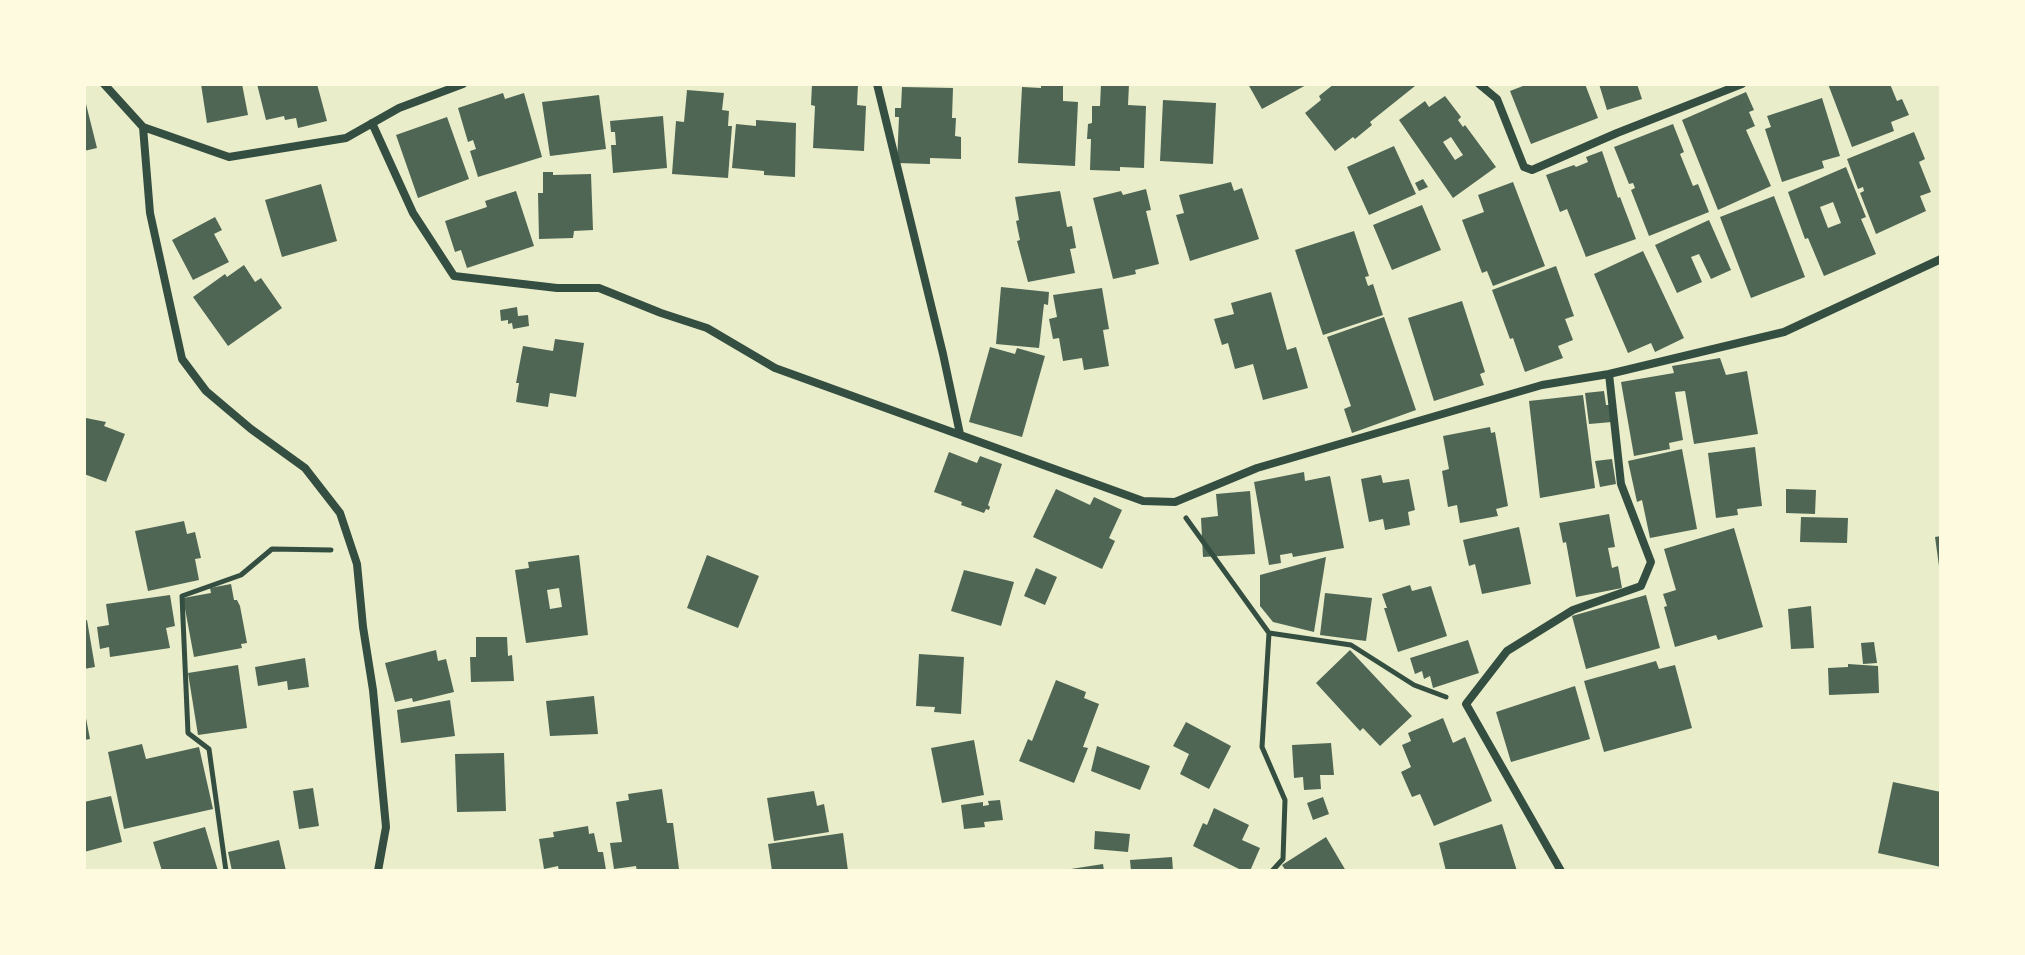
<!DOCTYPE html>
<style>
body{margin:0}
#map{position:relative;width:2025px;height:955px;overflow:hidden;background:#e9edc9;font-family:"Libre Baskerville",serif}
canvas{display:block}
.frame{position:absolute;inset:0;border:86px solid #fefae0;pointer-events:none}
</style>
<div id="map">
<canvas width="2025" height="955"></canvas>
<div class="frame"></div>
</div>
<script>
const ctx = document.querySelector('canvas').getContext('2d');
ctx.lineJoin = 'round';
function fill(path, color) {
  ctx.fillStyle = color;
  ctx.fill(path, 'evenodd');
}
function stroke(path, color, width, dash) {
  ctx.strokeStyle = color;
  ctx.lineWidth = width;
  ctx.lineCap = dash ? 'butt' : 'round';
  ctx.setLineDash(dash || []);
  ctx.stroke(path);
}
fill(new Path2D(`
 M201 84H242L248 115 207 123Z
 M257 84H317L327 121 298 128 296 118 285 120 284 116 266 120Z
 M812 84H858L857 105 866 106 864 151 813 148 815 106 811 105Z
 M1041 84H1063V101L1078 102 1075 166 1018 163 1022 87 1041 88Z
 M1101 84H1129L1128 105 1146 106 1144 168 1120 167V171L1090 170 1091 139H1087L1088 124 1092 123V106H1100Z
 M1248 84H1308L1262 109Z
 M1334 84 1341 86 1344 84H1413L1415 86 1370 122 1372 125 1355 139 1353 137 1335 151 1305 113 1321 100 1319 96Z
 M1528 84H1585L1598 118 1531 144 1510 91Z
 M1599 84H1637L1642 99 1607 110Z
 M1828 84H1873L1874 86 1890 84 1897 101 1902 99 1909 115 1891 122 1894 131 1852 147Z
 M902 87 953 88 952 118H956L955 136 961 137V159L930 158V164L897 163 899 117H895V108H901Z
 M687 90 724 93 722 110 729 111 728 126H732L728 178 672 174 676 121 684 122Z
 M1746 92 1754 110 1749 112 1755 126 1746 130 1771 186 1718 210 1682 120Z
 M503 93 505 99 524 93 542 157 478 177 470 151 476 149 473 140 468 142 458 108Z
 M599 95 606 149 550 156 542 102Z
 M84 96 97 148 84 151Z
 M1445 96 1461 117 1458 120 1463 127 1465 125 1496 167 1453 198 1399 120 1425 101 1429 107ZM1451 137 1463 155 1455 160 1443 142Z
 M1822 98 1840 156 1822 161 1824 168 1782 182 1765 129 1771 127 1767 116Z
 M1163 100 1216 103 1213 164 1160 161Z
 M663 116 667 168 613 173 611 145H616L615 132H611L610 121Z
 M447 117 469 179 418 198 396 135Z
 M756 120 796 123 795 177 764 175V171L732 168 736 124 756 126Z
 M1673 124 1684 152 1680 154 1693 186 1698 184 1709 212 1649 236 1631 190 1635 188 1633 183 1629 184 1614 147Z
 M1914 132 1925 159 1919 162 1931 192 1920 196 1926 211 1876 234 1860 193 1864 191 1863 187 1858 189 1847 159Z
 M1394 146 1416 194 1369 215 1347 167Z
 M1602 151 1618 198 1620 197 1636 239 1586 257 1567 209 1560 212 1546 175 1574 165 1576 167 1588 162 1586 157Z
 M1846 167 1866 217 1861 219 1876 254 1824 276 1808 238 1805 239 1788 192ZM1833 202 1841 223 1828 228 1820 207Z
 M543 172H553V175L591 174 593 230 574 231 573 238 539 239 538 193H543Z
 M1423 179 1428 187 1419 191 1415 183Z
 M1231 182 1234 191 1242 188 1259 239 1190 261 1176 215 1184 213 1179 195Z
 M1513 182 1545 266 1493 286 1487 271 1482 273 1462 220 1484 212 1478 195Z
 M321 184 337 241 282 257 265 200Z
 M1146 189 1151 210 1146 211 1159 264 1135 270 1136 274 1113 279 1093 198 1121 191 1123 195Z
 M516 191 534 246 467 268 461 250 455 252 445 221 487 207 485 201Z
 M1060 191 1067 227 1072 226 1076 248 1070 249 1075 273 1028 282 1017 241 1020 240 1016 221 1019 220 1015 197Z
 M1774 196 1805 277 1751 298 1720 217Z
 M1422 205 1441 250 1392 270 1373 225Z
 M215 217 222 230 214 234 229 262 193 280 172 240Z
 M1709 220 1731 270 1711 279 1699 254 1691 257 1702 282 1677 293 1655 245Z
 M1354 231 1369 276 1365 277 1368 286 1373 284 1383 315 1323 335 1295 250Z
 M1643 251 1684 338 1655 352 1651 343 1628 353 1594 274Z
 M244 265 255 282 261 278 282 308 228 346 193 297 225 274 227 277Z
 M1556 266 1574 316 1565 319 1573 340 1558 346 1563 358 1525 372 1513 338 1510 339 1492 290Z
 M1001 287 1049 292 1048 305 1044 304 1039 348 996 344Z
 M1102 288 1109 329 1103 330 1109 366 1084 370 1082 358 1063 361 1059 338 1053 339 1049 319 1057 317 1053 295Z
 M1271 292 1287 350 1296 347 1308 388 1263 400 1253 364 1235 369 1228 343 1222 345 1214 319 1234 314 1231 303Z
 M1462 301 1485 372 1480 374 1484 385 1434 401 1408 318Z
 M517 307 518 316 528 315 529 326 513 329 512 323 508 324V320L501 321 500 310Z
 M1384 317 1416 410 1352 433 1344 409 1351 406 1327 337Z
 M555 339 584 343 576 397 550 393 548 407 516 402 519 383H516L523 346 553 351Z
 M990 347 1015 354 1017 348 1045 356 1022 437 969 422Z
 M1720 358 1726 375 1747 371 1758 434 1694 444 1685 391 1675 392 1683 440 1669 443 1670 449 1634 456 1621 382 1674 373 1672 366Z
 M1604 391 1606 405H1610L1612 422 1589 424 1585 393Z
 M1583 395 1595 488 1540 498 1529 401Z
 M86 418 106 422 104 426 125 434 106 482 84 474Z
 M1490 427 1491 433 1495 432 1508 506 1496 509 1498 516 1460 523 1457 505 1448 507 1442 471 1449 469 1443 436Z
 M1755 447 1762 506 1737 509 1738 515 1716 518 1708 453Z
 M1682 449 1697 529 1650 538 1642 500 1637 502 1628 461Z
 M949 452 977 463 980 456 1002 464 988 505 990 507 989 510 986 509 984 513 961 505 962 502 934 492Z
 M1612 459 1616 484 1600 487 1595 461Z
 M1304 472 1305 481 1330 476 1344 548 1293 557 1292 553 1280 555 1281 563 1269 565 1254 482Z
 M1381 475 1383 483 1409 479 1415 510 1408 512 1410 525 1385 530 1383 519 1369 522 1361 479Z
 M1056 489 1090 505 1094 497 1122 510 1109 538 1115 541 1102 569 1033 537Z
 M1786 489 1816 490 1815 514 1786 513Z
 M1250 491 1255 554 1203 557 1201 518 1218 516 1216 494Z
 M1609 514 1615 547 1608 548 1612 568 1618 566 1622 588 1576 597 1566 542 1563 543 1559 523Z
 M1801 517 1848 518 1847 543 1800 542Z
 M184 521 187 534 195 532 201 558 195 559 199 580 148 591 135 531Z
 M1519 527 1531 584 1482 594 1475 564 1469 566 1463 540Z
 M1734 528 1763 627 1718 640 1716 635 1675 647 1664 607 1667 606 1663 594 1676 590 1664 549Z
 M1941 536V565L1939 566 1935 537Z
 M579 555 588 635 526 643 515 570 529 568 528 562ZM559 588 562 607 550 609 547 590Z
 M707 555 759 576 738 628 687 608Z
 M1326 557 1314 632 1273 622 1260 606V575Z
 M1036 568 1057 577 1045 605 1024 596Z
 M964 570 1014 582 1001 626 951 611Z
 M231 584 234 600H237L240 606 247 643 241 644 242 648 194 657 183 598 211 593 210 588Z
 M1410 585 1412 591 1431 586 1447 636 1398 652 1384 608H1387L1382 594Z
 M1325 593 1372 598 1366 641 1320 635Z
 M170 595 175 626 166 628 170 648 110 657 109 647 100 649 97 627 109 625 106 604Z
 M1646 595 1660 648 1586 669 1572 616Z
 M1811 606 1814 648 1791 649 1788 609Z
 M87 620 95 667 84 669V621Z
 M476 637H507L508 656 512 655 514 681 471 682 470 657H476Z
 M1468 640 1479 673 1433 688 1430 676 1424 679 1422 671 1415 674 1410 658Z
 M1874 642 1877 663 1863 664 1861 643Z
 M436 650 438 661 446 659 454 692 413 702 412 698 395 702 385 663Z
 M1350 650 1412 716 1380 746 1363 728 1360 731 1316 683Z
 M919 654 964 657 961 714 934 712 935 707 916 706Z
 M305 658 309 687 288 690 287 681 258 686 255 667Z
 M1656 661 1659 669 1675 665 1692 728 1604 752 1584 681Z
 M1848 664 1878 666 1879 693 1829 695 1828 668 1848 667Z
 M238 665 247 728 198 735 188 673Z
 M1056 680 1086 692 1084 698 1099 704 1083 747 1088 748 1074 783 1019 761 1028 739 1032 741Z
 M1575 686 1590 739 1511 762 1496 712Z
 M594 696 598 734 550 736 546 701Z
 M450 700 455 736 401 743 397 710Z
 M85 713 90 739 84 740V714Z
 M1443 718 1453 743 1465 737 1492 801 1434 826 1420 794 1412 797 1401 772 1411 767 1402 745 1411 741 1408 733Z
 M1186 722 1231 746 1209 789 1180 774 1189 754 1173 746Z
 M974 740 984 795 942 803 931 748Z
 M1331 743 1334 775H1320L1321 789 1304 790 1303 777 1294 778 1292 745Z
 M142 744 146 759 199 747 213 809 124 829 108 752Z
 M1097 746 1150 766 1140 790 1091 771Z
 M504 753 506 811 457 812 455 754Z
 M1893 782 1941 792V867L1878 853Z
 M313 788 319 826 299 829 293 791Z
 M662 789 667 823H673L679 869 637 871 636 866 614 869 610 843 622 842 616 802 629 800 628 794Z
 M814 791 817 806 824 804 829 832 774 841 767 798Z
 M111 796 122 842 84 852V802Z
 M1323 797 1329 814 1313 820 1307 803Z
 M1000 800 1003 820 984 822 985 827 964 829 961 805 983 802V806L989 805 988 801Z
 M1214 808 1249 825 1242 840 1260 848 1250 871H1243L1193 846 1203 823 1207 825Z
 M1502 824 1517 871H1446L1439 843Z
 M588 826 589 834 594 833 598 852H603L606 870 559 871 558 866 544 869 539 839 554 837 553 832Z
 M205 827 218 871H162L153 842Z
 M1095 831 1130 834 1128 852 1094 849Z
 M843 833 848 871H772L768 844Z
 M1326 837 1346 871H1286L1282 865Z
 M279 840 286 871H232L228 852Z
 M1172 857 1173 871H1131L1130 860Z
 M1103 864 1104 871H1071V869Z`), '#4f6655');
stroke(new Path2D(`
 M1186 518 1269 633 1351 645 1414 685 1446 697
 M1269 633 1262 747 1285 800 1283 859 1272 871
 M226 871 209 749 188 733 182 596 241 575 272 549 331 550`), '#344e41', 5);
stroke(new Path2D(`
 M104 84 143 127 150 213 182 359 206 391 251 429 305 468 340 513 357 564 363 627 373 690 386 827 378 871
 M877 84 943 354 960 434
 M1479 84 1497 99 1524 167 1532 170 1617 133 1742 84
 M372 123 413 213 454 276 557 288H599L661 313 707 328 775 368 1143 501 1175 502 1257 468 1542 385 1609 374 1784 332 1941 259
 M143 127 229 157 346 138 399 108 463 84
 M1561 871 1466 704 1507 651 1573 610 1641 586 1651 562 1621 484 1609 374`), '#344e41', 8);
</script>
